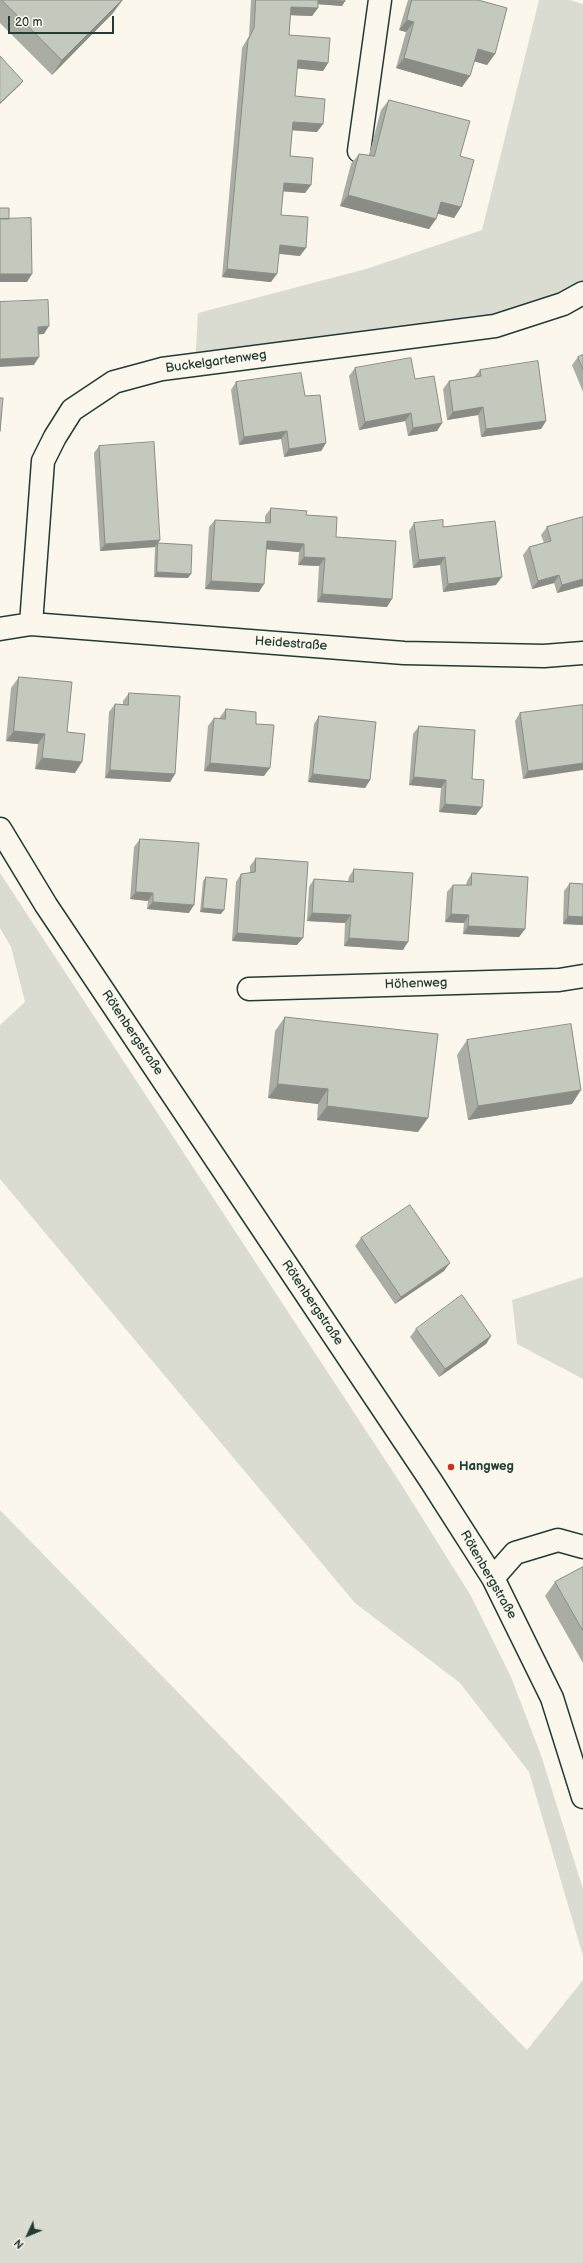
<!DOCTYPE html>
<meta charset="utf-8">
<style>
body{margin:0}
#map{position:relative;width:583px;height:2263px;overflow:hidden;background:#fbf7ec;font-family:"Balsamiq Sans",sans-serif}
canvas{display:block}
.north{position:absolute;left:8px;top:2215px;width:40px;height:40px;-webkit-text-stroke:3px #fbf7ec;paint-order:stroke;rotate:226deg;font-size:11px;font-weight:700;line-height:16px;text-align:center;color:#1f3d34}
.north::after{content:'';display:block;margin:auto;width:14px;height:18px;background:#1f3d34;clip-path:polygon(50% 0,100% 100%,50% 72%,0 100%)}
.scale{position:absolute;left:8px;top:16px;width:106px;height:18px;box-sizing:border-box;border:2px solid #1f3d34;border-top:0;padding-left:5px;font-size:12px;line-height:14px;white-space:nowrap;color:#1f3d34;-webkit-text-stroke:3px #fbf7ec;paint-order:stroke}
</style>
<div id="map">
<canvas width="583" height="2263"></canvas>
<div class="north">N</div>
<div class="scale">20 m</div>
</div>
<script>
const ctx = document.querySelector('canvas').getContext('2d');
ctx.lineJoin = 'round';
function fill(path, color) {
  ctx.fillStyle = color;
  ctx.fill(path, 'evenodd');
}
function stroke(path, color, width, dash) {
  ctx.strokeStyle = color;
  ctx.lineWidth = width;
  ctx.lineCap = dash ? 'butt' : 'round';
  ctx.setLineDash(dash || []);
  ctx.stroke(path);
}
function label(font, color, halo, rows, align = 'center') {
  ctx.font = font + ' "Balsamiq Sans",sans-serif';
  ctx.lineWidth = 4;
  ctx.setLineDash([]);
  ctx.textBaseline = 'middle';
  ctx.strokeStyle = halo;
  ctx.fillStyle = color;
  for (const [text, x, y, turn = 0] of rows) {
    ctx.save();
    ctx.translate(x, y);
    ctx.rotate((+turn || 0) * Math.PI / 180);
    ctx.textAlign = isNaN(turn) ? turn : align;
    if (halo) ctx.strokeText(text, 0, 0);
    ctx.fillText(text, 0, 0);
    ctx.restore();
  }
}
fill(new Path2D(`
 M539 0H570L583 4V293L563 304 195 365 198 313 366 269 482 230Z
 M0 873 401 1484 471 1596 511 1677 541 1755 583 1889V1956L529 1772 460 1683 355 1603 0 1179V1025L25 1002 11 947 0 928Z
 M583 1277V1379L517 1344 512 1300Z
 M0 1510 527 2050 583 1980V2263H0Z`), '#dbdcd1');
const minor = new Path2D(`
 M359 151 380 0
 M31 624 43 461 55 437 72 410 114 382 162 369 495 326 563 304 583 293
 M0 629 31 624 404 653 544 656 583 653
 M0 829 46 905 431 1481 493 1578 552 1698 583 1797
 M249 989 559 980 583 976
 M493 1578 515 1553 558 1540 583 1547`);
stroke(minor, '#1f3d34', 25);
stroke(minor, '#fbf7ec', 22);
fill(new Path2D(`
 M0 0H123L113 13 52 75 0 23Z
 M251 0H345L342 6 318 4V8L312 16 290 15 289 35 328 63 323 71 297 68 295 96 323 124 317 132 292 130 290 156 311 185 305 193 283 191 281 215 300 256 279 254 271 282 222 277 242 48 249 36Z
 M408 0H478L495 54 487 65 474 61 462 87 396 68 406 32 399 30Z
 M389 100 460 156 461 207 454 218 438 214 436 219 429 229 340 206 351 164 359 154 369 155 381 110Z
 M583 355V392L572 365 578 357Z
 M355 368 415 379 442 423 437 431 408 436 405 421 359 430 349 376Z
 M480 370 546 421 541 429 481 437 478 415 447 420 443 389 449 381 474 377Z
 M236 382 305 396 326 443 321 451 284 457 281 439 239 445 231 390Z
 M99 446 160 540 158 543 188 578 154 577 155 547 100 551 94 453Z
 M271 508 306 515 336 537 387 607 317 602 319 566 298 565 299 552 267 549 259 592 205 589 209 527 215 520 265 523V516Z
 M583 517V586L557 593 554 583 532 589 523 555 529 547 544 543 541 535 547 527Z
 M414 523 443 527 496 585 443 592 440 565 413 568 409 531Z
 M19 677 67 732 75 773 35 769 38 744 6 741 11 688Z
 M129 693 175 774 170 782 105 778 109 712 115 704 123 705V701Z
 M583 705 523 779 515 721 520 713Z
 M226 709 256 724 264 776 204 771 208 726 214 718 220 719V717Z
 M319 716 370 780 365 788 308 782 314 724Z
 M419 726 472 779 476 815 439 812 441 788 409 785 413 734Z
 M140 839 189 913 147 909 148 901 130 899 134 847Z
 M256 858 297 945 232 941 236 882 241 874 250 873V866Z
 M354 869 403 950 344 946 345 923 307 921 309 887 314 879 348 881 349 877Z
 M472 873 525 929 519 937 463 934 464 923 445 922 447 892 453 885H466L467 881Z
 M206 877 221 914 200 912 203 881Z
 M570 883 583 884V925L563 924 564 891Z
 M285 1017 418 1132 317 1120 318 1104 268 1098 275 1031Z
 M467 1040 572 1104 468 1120 457 1055Z
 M361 1238 444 1271 395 1304 355 1246Z
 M416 1329 491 1336 486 1344 439 1377 410 1337Z
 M583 1567V1663L545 1596 555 1582Z`), '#a9ada3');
fill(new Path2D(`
 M122 0 113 13 52 75 62 60Z
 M261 0H325L345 1 342 6Z
 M291 7 318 8 312 16 285 15Z
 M407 20 414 22 406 32 399 30Z
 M478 49 495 54 487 65 470 60Z
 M404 58 470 76 462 87 396 68Z
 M298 60 328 63 323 71 292 68Z
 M23 81 20 85 0 104V103Z
 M293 122 323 124 317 132 288 130Z
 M284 183 311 185 305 193 278 191Z
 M348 195 436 219 429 229 340 206Z
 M441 202 461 207 454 218 433 212Z
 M280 245 306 248 300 256 274 253Z
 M227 269 277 274 271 282 222 277Z
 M0 274H32L27 282H0Z
 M49 326 44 334 32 335 38 327Z
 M39 357 34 365 0 367V359Z
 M483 407 478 415 447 420 453 412Z
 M411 413 405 421 359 430 365 422Z
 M546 421 541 429 481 437 486 429Z
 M442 423 437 431 408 436 413 428Z
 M287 431 281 439 239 445 244 437Z
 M326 443 321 451 284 457 289 449Z
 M160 540 155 547 100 551 105 544Z
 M267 541 304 544 299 552 262 549Z
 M304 557 325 558 319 566 298 565Z
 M445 557 440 565 413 568 419 560Z
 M157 572 191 574 188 578 154 577Z
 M559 575 554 583 532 589 538 581Z
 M502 577 496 585 443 592 448 584Z
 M583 579V586L557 593 562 585Z
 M211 581 264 584 259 592 205 589Z
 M322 594 392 599 387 607 317 602Z
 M14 731 45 734 38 744 6 741Z
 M42 758 82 762 75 773 35 769Z
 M210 763 270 768 264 776 204 771Z
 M583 763V770L523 779 528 771Z
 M110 770 175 774 170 782 105 778Z
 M313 774 370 780 365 788 308 782Z
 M414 777 446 780 441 788 409 785Z
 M445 804 482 807 476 815 439 812Z
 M136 892 153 893 148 901 130 899Z
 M153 902 194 905 189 913 147 909Z
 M203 908 224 910 221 914 200 912Z
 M312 913 351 915 345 923 307 921Z
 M451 914 469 915 464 923 445 922Z
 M568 916 583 917V925L563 924Z
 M468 926 525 929 519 937 463 934Z
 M237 933 303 938 297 945 232 941Z
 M349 938 408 942 403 950 344 946Z
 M278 1084 328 1089 318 1104 268 1098Z
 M581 1090 572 1104 468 1120 478 1106Z
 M327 1106 428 1118 418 1132 317 1120Z
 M450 1263 444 1271 395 1304 401 1297Z
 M491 1336 486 1344 439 1377 445 1369Z`), '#898d85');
const building = new Path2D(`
 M2 0H122L62 60Z
 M256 0H318V8L291 7 289 35 330 38 328 63 298 60 295 96 325 99 323 124 293 122 290 156 313 158 311 185 284 183 281 215 308 217 306 248 280 245 277 274 227 269 248 40 254 28Z
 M325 0H345V1Z
 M412 0H478L507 8 495 54 478 49 470 76 404 58 414 22 407 20Z
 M0 56 23 81 0 103Z
 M389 100 470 121 460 156 474 160 461 207 441 202 436 219 348 195 359 154 374 156Z
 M0 208H9V219H0Z
 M31 218 32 274H0V219Z
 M48 300 49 326 38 327 39 357 0 359V302Z
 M583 355V370L578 357Z
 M411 358 415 379 434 376 442 423 413 428 411 413 365 422 355 368Z
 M538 361 546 421 486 429 483 407 453 412 449 381 481 376 480 370Z
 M301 373 305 396 320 395 326 443 289 449 287 431 244 437 236 382Z
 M0 398H3L0 431Z
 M154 442 160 540 105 544 99 446Z
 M271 508 307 511 306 515 337 517 336 537 396 541 392 599 322 594 325 558 304 557V544L267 541 264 584 211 581 215 520 270 523Z
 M583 517V579L562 585 559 575 538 581 529 547 551 541 547 527Z
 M443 520V527L495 521 502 577 448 584 445 557 419 560 414 523Z
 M158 543 192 545 191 574 157 572Z
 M19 677 72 682 67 732 85 734 82 762 42 758 45 734 14 731Z
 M129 693 180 696 175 774 110 770 115 704 128 705Z
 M583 705V763L528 771 520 713Z
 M226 709 256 712V724L274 725 270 768 210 763 214 718 225 719Z
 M319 716 376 722 370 780 313 774Z
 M419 726 475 730 472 779 484 780 482 807 445 804 446 780 414 777Z
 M140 839 199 843 194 905 153 902V893L136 892Z
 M256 858 308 862 303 938 237 933 241 874 255 872Z
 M354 869 413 873 408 942 349 938 351 915 312 913 314 879 353 882Z
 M472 873 528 877 525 929 468 926 469 915 451 914 453 885H471Z
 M206 877 227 879 224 910 203 908Z
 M570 883 583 884V917L568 916Z
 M285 1017 438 1034 428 1118 327 1106 328 1089 278 1084Z
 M571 1024 581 1090 478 1106 467 1040Z
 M410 1205 450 1263 401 1297 361 1238Z
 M462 1295 491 1336 445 1369 416 1329Z
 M583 1567V1631L555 1582Z`);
fill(building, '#c4c9be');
stroke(building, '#898d85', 1);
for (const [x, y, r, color] of [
 [451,1467,4,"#c8321e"]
]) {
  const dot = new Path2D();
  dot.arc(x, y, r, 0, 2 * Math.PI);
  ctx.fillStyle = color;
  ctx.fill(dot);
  stroke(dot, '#fbf7ec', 1.5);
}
label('13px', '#1f3d34', '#fbf7ec', [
 ["Buckelgartenweg",216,362,-8],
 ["Heidestraße",291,644,4],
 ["Höhenweg",416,984,-2],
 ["Rötenbergstraße",132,1033,56],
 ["Rötenbergstraße",312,1303,56],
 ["Rötenbergstraße",488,1575,60]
]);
label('bold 13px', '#1f3d34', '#fbf7ec', [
 ["Hangweg",459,1467]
], 'left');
</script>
